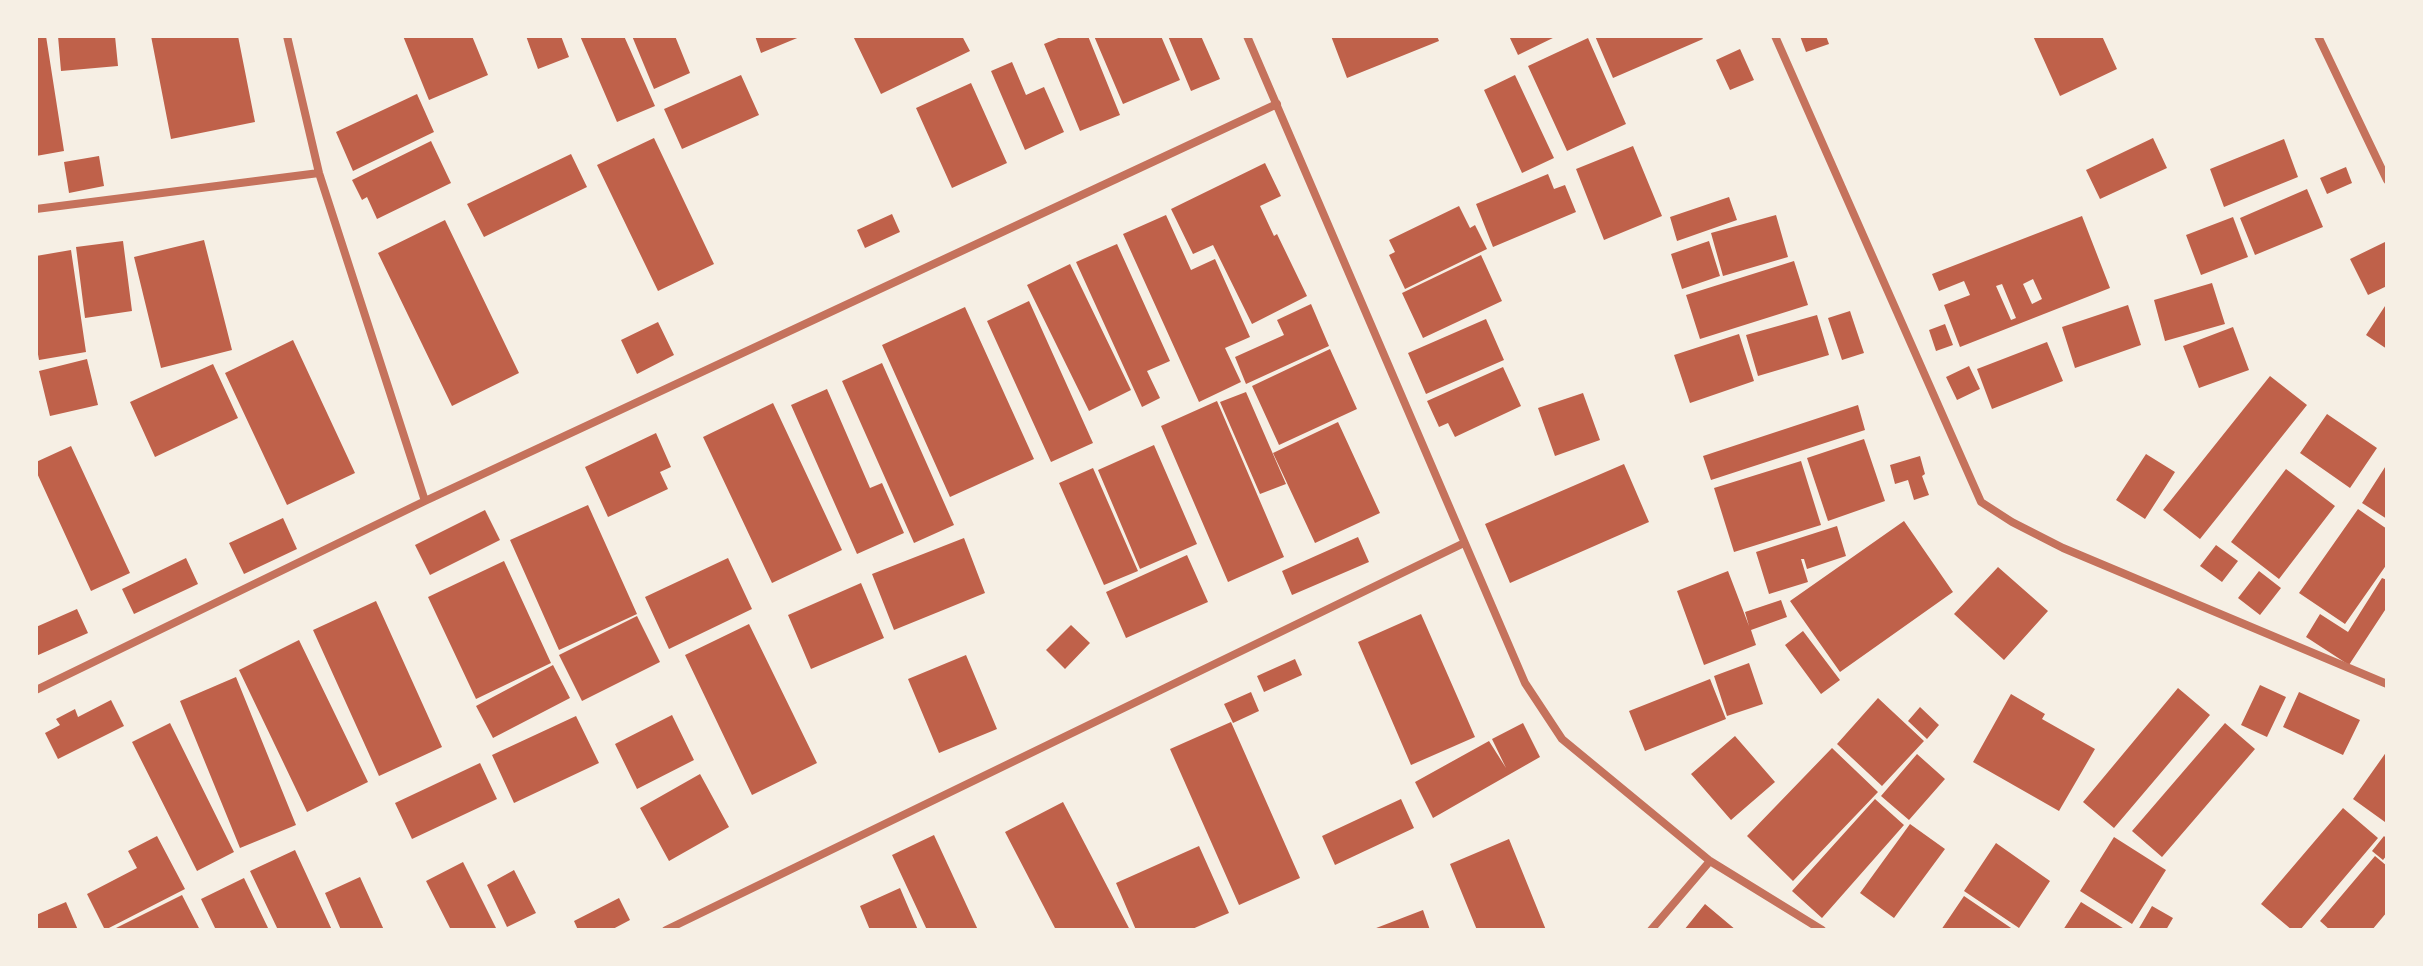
<!DOCTYPE html>
<style>
body{margin:0}
#map{position:relative;width:2423px;height:966px;overflow:hidden;background:#f6efe4;font-family:Roboto,sans-serif}
canvas{display:block}
.frame{position:absolute;inset:0;border:38px solid #f6efe4;pointer-events:none}
</style>
<div id="map">
<canvas width="2423" height="966"></canvas>
<div class="frame"></div>
</div>
<script>
const ctx = document.querySelector('canvas').getContext('2d');
ctx.lineJoin = 'round';
function fill(path, color) {
  ctx.fillStyle = color;
  ctx.fill(path, 'evenodd');
}
function stroke(path, color, width, dash) {
  ctx.strokeStyle = color;
  ctx.lineWidth = width;
  ctx.lineCap = dash ? 'butt' : 'round';
  ctx.setLineDash(dash || []);
  ctx.stroke(path);
}
fill(new Path2D(`
 M36 36H46L64 151 36 156Z
 M58 36H115L118 66 61 71Z
 M151 36H238L255 122 171 139Z
 M403 36H472L488 75 429 100Z
 M526 36H561L569 57 538 69Z
 M580 36H624L655 106 617 122Z
 M632 36H675L690 73 654 89Z
 M755 36H802L761 53Z
 M853 36H962L970 51 881 94Z
 M1063 36H1088L1120 115 1080 131 1044 44Z
 M1094 36H1161L1180 80 1123 104Z
 M1168 36H1201L1220 79 1191 91Z
 M1331 36H1437L1439 41 1347 78Z
 M1509 36H1557L1518 55Z
 M1595 36H1701L1703 39 1613 78Z
 M1800 36H1826L1829 44 1806 52Z
 M2033 36H2102L2117 69 2060 96Z
 M1588 38 1626 124 1567 151 1528 66Z
 M1740 49 1754 80 1730 90 1716 60Z
 M1012 62 1026 95 1044 87 1064 132 1025 150 991 71Z
 M741 75 759 115 682 149 664 109Z
 M1515 75 1554 158 1522 173 1484 90Z
 M971 83 1007 163 952 188 916 108Z
 M417 94 434 132 353 171 336 132Z
 M654 138 714 264 658 291 597 165Z
 M2153 138 2167 168 2100 199 2086 170Z
 M2284 139 2298 177 2224 207 2210 169Z
 M431 141 451 183 377 219 367 197 362 200 352 180Z
 M1633 146 1662 216 1604 240 1576 169Z
 M571 154 587 187 484 237 467 204Z
 M99 156 104 186 69 193 64 162Z
 M1265 163 1281 196 1260 206 1274 236 1277 234 1307 296 1252 324 1213 245 1193 254 1171 209Z
 M2346 167 2352 183 2327 194 2320 178Z
 M1548 174 1554 189 1565 185 1576 212 1493 247 1476 204Z
 M2307 189 2323 227 2255 255 2240 218Z
 M1729 197 1737 220 1677 241 1670 217Z
 M1459 206 1470 228 1475 225 1487 249 1405 289 1389 255 1395 252 1389 240Z
 M892 214 900 232 865 248 857 230Z
 M1166 215 1191 270 1215 259 1250 337 1225 348 1241 382 1199 402 1123 234Z
 M1776 215 1788 257 1723 276 1711 233Z
 M2082 216 2110 288 1960 347 1944 305 1970 295 1964 281 1939 291 1932 274ZM2033 279 2042 299 2032 304 2023 284ZM2002 284 2016 318 2011 320 1996 286Z
 M2233 217 2248 257 2201 275 2186 235Z
 M445 220 519 373 452 406 378 253Z
 M204 240 232 350 161 368 134 257Z
 M123 241 132 311 85 318 76 247Z
 M1709 241 1720 276 1682 289 1671 254Z
 M2385 242 2387 286 2368 295 2350 259Z
 M1117 244 1170 361 1147 371 1160 398 1142 407 1076 262Z
 M71 250 86 352 39 360 36 343V256Z
 M1481 255 1502 301 1423 338 1402 293Z
 M1794 261 1808 305 1700 339 1686 295Z
 M1070 264 1131 390 1089 411 1027 285Z
 M2212 283 2225 324 2165 341 2154 300Z
 M1029 301 1093 443 1051 462 987 321Z
 M2387 303V349L2366 335Z
 M1311 304 1329 346 1246 384 1235 357 1284 335 1277 320Z
 M2128 305 2141 345 2075 368 2062 327Z
 M965 307 1034 459 950 497 882 345Z
 M1850 311 1864 353 1842 360 1828 318Z
 M1817 315 1829 355 1758 376 1746 335Z
 M1486 319 1504 360 1426 394 1408 353Z
 M658 322 674 355 637 374 621 340Z
 M1945 324 1953 345 1936 351 1929 330Z
 M2233 327 2249 370 2199 388 2183 346Z
 M1739 334 1754 381 1690 403 1674 355Z
 M293 340 355 473 287 505 225 373Z
 M2047 342 2063 381 1992 409 1977 369Z
 M1330 349 1357 409 1279 445 1252 386Z
 M87 359 98 405 50 416 39 371Z
 M882 363 954 525 914 543 842 381Z
 M213 364 238 418 155 457 130 402Z
 M1969 366 1980 389 1957 400 1946 377Z
 M1503 367 1521 406 1455 437 1448 423 1439 427 1427 401Z
 M2270 376 2307 405 2200 539 2163 510Z
 M827 389 870 488 882 483 904 533 857 554 791 405Z
 M1246 392 1286 484 1260 494 1220 402Z
 M1583 393 1600 440 1555 456 1538 408Z
 M1217 401 1284 557 1228 582 1161 426Z
 M773 403 842 550 772 583 703 437Z
 M1858 405 1865 430 1711 480 1703 456Z
 M2327 414 2377 448 2350 488 2300 453Z
 M1338 422 1380 513 1315 543 1273 453Z
 M656 433 671 467 660 472 668 489 608 517 585 467Z
 M1864 439 1885 501 1828 521 1807 458Z
 M1154 445 1197 544 1140 569 1098 470Z
 M71 446 130 573 91 591 36 471V462Z
 M2146 454 2175 472 2145 519 2116 500Z
 M1920 456 1925 474 1922 476 1929 495 1914 500 1908 480 1895 484 1890 465Z
 M1801 461 1821 525 1734 552 1714 488Z
 M1624 464 1649 522 1510 583 1485 524Z
 M2387 464V519L2362 503Z
 M1093 468 1138 571 1104 585 1059 483Z
 M2286 469 2335 506 2279 579 2231 542Z
 M588 505 637 614 559 650 510 540Z
 M2358 509 2387 529V564L2345 624 2299 593Z
 M485 510 500 540 430 575 415 545Z
 M283 518 297 549 244 574 229 543Z
 M1904 521 1953 592 1840 672 1790 601Z
 M1837 526 1846 556 1807 569 1804 559H1801L1808 582 1769 594 1756 552Z
 M1358 537 1369 562 1292 595 1282 571Z
 M964 538 985 593 894 630 872 574Z
 M2216 545 2238 561 2222 582 2200 566Z
 M1187 555 1208 602 1126 638 1106 592Z
 M186 558 198 584 134 614 122 589Z
 M728 558 752 609 669 649 645 597Z
 M504 561 551 663 476 699 428 597Z
 M1998 567 2048 611 2004 660 1954 614Z
 M1728 571 1749 626 1745 612 1781 600 1787 617 1751 630 1756 645 1704 665 1677 591Z
 M2259 571 2281 588 2260 615 2238 598Z
 M2382 578 2387 580V607L2349 665 2306 637 2320 614 2348 632Z
 M861 583 884 638 811 669 788 615Z
 M376 601 442 747 379 776 313 630Z
 M77 609 88 633 36 656V627Z
 M1421 614 1475 737 1411 765 1358 642Z
 M637 616 660 662 582 701 559 655Z
 M749 624 817 763 752 795 685 655Z
 M1071 625 1090 643 1065 669 1046 650Z
 M1803 631 1840 680 1821 694 1785 645Z
 M299 640 368 782 307 812 239 670Z
 M966 655 997 729 939 753 908 679Z
 M1295 659 1302 675 1264 692 1257 676Z
 M1749 663 1763 704 1727 716 1714 676Z
 M553 665 570 698 493 738 476 706Z
 M236 677 296 825 240 848 180 701Z
 M1710 679 1726 719 1645 751 1629 711Z
 M2260 685 2286 697 2267 737 2241 725Z
 M2178 688 2210 715 2114 828 2083 802Z
 M1251 692 1259 711 1233 723 1224 704Z
 M2299 692 2360 720 2343 755 2283 727Z
 M2011 694 2045 714 2042 719 2095 749 2059 811 1973 762Z
 M1878 698 1924 741 1882 786 1837 744Z
 M111 700 124 726 58 759 45 733 60 725 56 719 75 709 78 717Z
 M1920 707 1939 725 1927 739 1908 721Z
 M672 715 694 760 637 789 615 744Z
 M576 716 599 763 514 803 492 755Z
 M1231 722 1300 878 1239 905 1170 749Z
 M170 723 234 852 197 871 132 742Z
 M1523 723 1540 757 1433 818 1415 782 1489 741 1506 768 1492 739Z
 M2225 723 2255 749 2162 857 2132 831Z
 M1735 736 1775 782 1731 820 1691 774Z
 M1832 748 1878 792 1793 881 1747 836Z
 M2387 751V820L2385 822 2353 799Z
 M1917 754 1945 779 1909 820 1881 796Z
 M480 763 497 799 412 839 395 803Z
 M700 774 729 827 669 861 640 808Z
 M1401 799 1414 828 1335 865 1322 836Z
 M1875 799 1904 825 1822 918 1792 891Z
 M1063 802 1130 930H1056L1005 832Z
 M2343 808 2378 838 2300 930H2292L2261 904Z
 M1910 824 1945 849 1894 918 1860 893Z
 M934 835 978 930H927L892 855Z
 M157 836 185 889 105 930 87 894 137 868 128 851Z
 M2384 836 2387 839V855L2383 860 2372 851Z
 M2114 837 2166 870 2132 924 2080 891Z
 M1509 839 1546 930H1477L1450 864Z
 M1996 843 2050 881 2019 928 1964 891Z
 M1199 846 1229 913 1190 930H1136L1116 883Z
 M295 850 332 930H278L250 871Z
 M2375 856 2387 866V912L2372 930H2330L2320 921Z
 M463 862 497 930H451L426 881Z
 M514 870 536 913 507 927 487 885Z
 M360 877 384 930H341L325 893Z
 M244 878 269 930H216L201 899Z
 M900 888 918 930H870L860 906Z
 M182 895 200 930H112Z
 M1964 896 2014 930H1941Z
 M619 898 630 920 611 930H578L574 921Z
 M66 902 78 930H36V915Z
 M2081 902 2126 930H2063Z
 M1705 904 1736 930H1684Z
 M2152 906 2173 918 2166 930H2138Z
 M1423 910 1430 930H1371Z`), '#bf614a');
stroke(new Path2D(`
 M287 36 319 173 425 501
 M1247 36 1525 683 1562 739 1710 861 1822 930
 M1775 36 1981 502 2012 522 2063 548 2387 684
 M2318 36 2387 180
 M36 209 319 173
 M36 690 425 501 1277 104
 M666 930 1464 543
 M1651 930 1710 861`), '#c5725c', 8);
</script>
